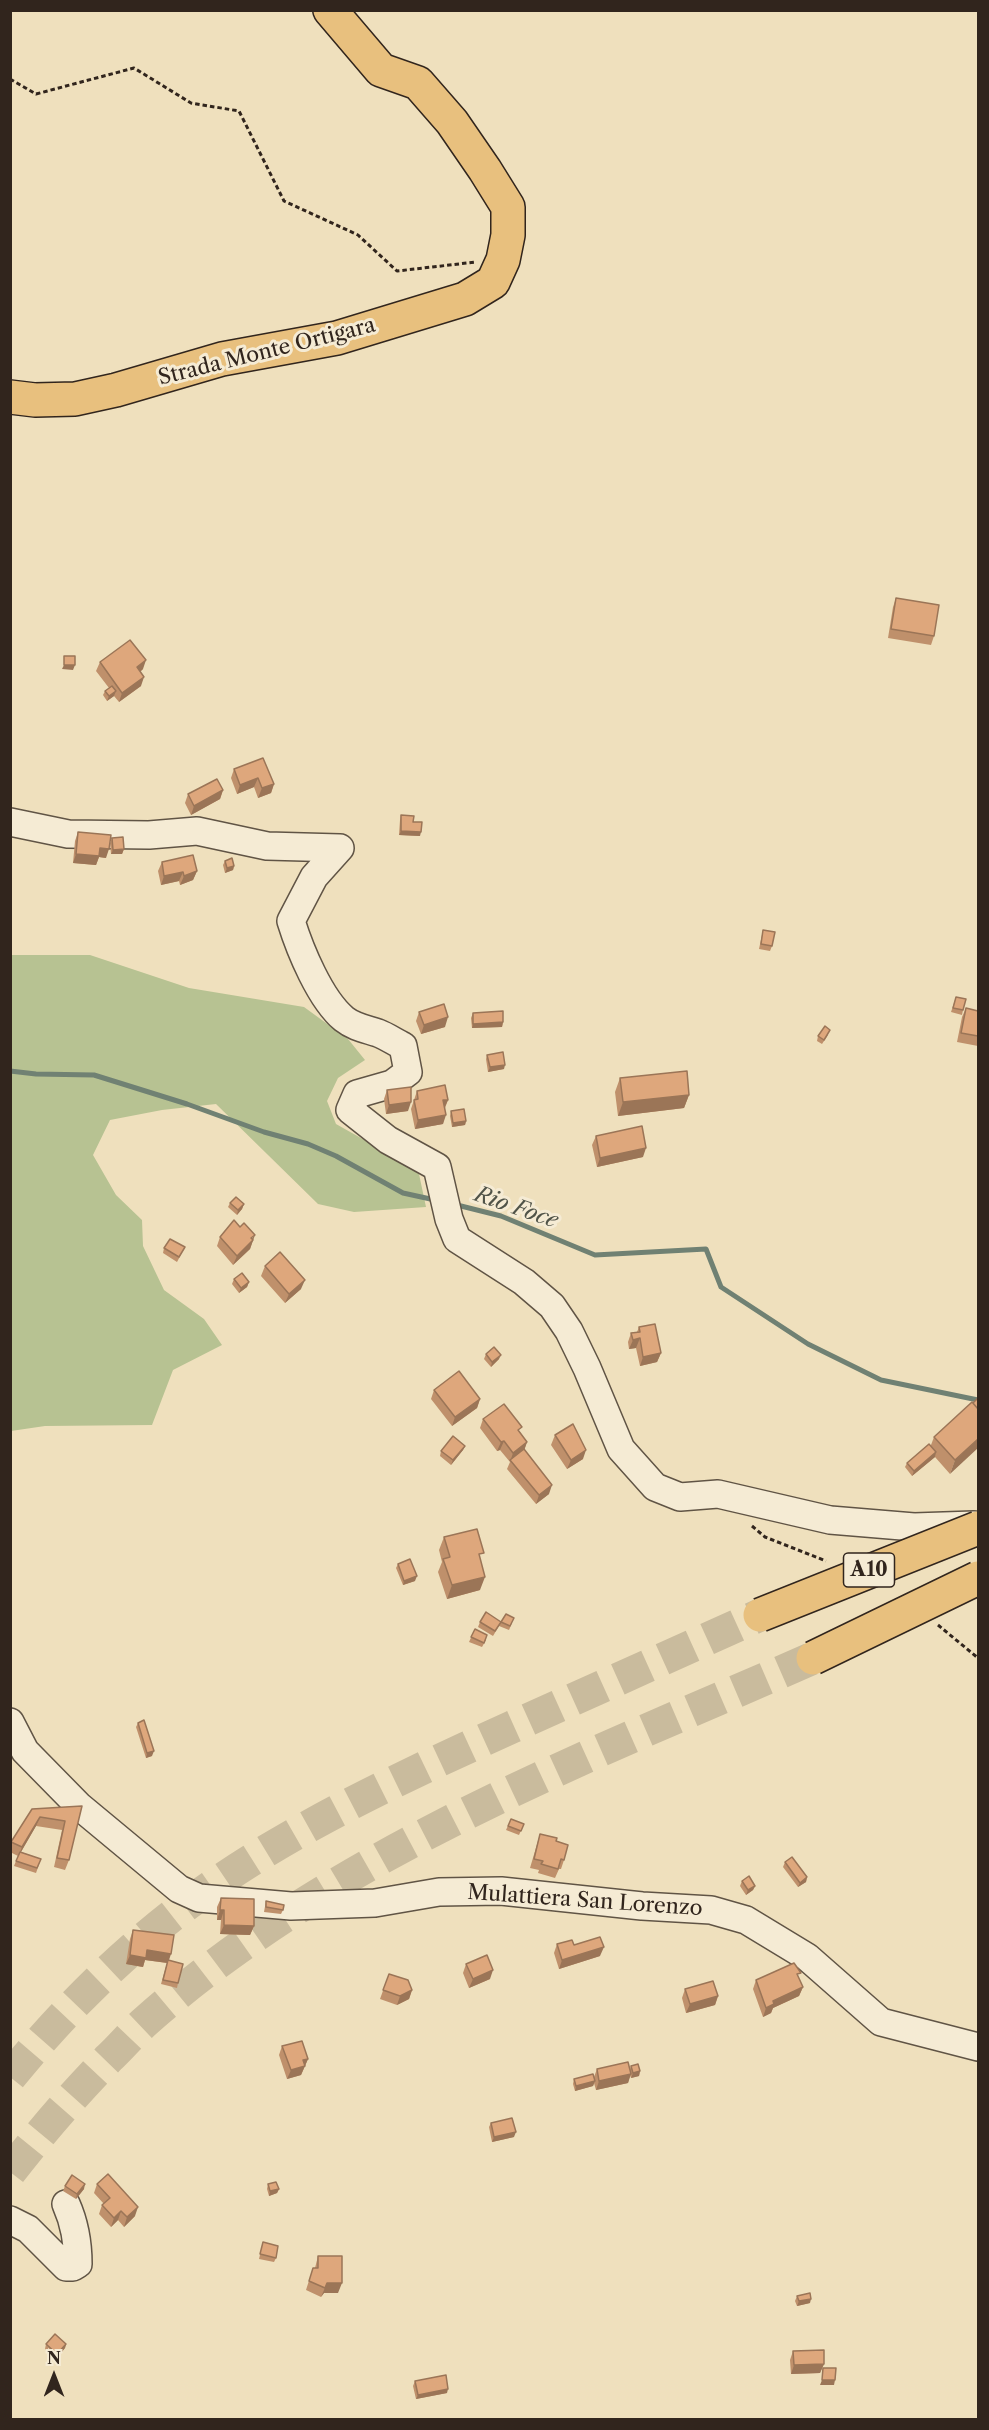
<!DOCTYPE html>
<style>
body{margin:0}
#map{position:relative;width:989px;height:2430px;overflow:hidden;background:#efe0bd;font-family:"Libre Caslon Text",serif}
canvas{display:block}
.frame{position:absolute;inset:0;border:12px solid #31251d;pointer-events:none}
.north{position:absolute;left:24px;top:2346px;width:60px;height:60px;-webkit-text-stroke:4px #f5ebd4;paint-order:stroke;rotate:0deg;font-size:16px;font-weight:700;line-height:24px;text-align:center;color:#31251d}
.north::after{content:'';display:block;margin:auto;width:21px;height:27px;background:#31251d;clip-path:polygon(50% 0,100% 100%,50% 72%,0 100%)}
</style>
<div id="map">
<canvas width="989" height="2430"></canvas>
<div class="frame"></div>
<div class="north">N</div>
</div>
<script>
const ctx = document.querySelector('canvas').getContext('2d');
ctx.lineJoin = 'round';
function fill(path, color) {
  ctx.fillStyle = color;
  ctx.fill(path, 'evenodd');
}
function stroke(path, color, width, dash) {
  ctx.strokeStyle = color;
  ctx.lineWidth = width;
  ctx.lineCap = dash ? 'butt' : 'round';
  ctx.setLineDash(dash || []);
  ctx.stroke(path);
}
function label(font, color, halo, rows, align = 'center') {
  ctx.font = font + ' "Libre Caslon Text",serif';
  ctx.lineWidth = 6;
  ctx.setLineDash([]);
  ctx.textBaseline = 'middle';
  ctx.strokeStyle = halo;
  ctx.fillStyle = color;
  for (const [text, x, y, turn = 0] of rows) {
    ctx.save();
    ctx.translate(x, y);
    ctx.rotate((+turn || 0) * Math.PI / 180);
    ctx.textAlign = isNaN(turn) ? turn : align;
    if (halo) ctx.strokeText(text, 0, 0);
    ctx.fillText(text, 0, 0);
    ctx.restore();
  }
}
fill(new Path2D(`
 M11 955H90L189 988 304 1007 348 1039 365 1060 338 1078 327 1101 336 1124 384 1151 419 1174 426 1207 354 1212 318 1204 216 1104 162 1110 110 1120 93 1155 116 1195 142 1220 143 1246 164 1290 204 1319 222 1345 173 1370 152 1425 45 1426 11 1431Z`), '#b7c292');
stroke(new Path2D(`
 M10 1071 36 1074 94 1075 187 1104 264 1132 308 1144 336 1156 403 1193 435 1200
 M453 1204 501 1216 595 1255 706 1249 721 1287 808 1344 881 1380 978 1400`), '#708173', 5);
stroke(new Path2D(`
 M10 2077C60 2015 119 1956 182 1908 282 1832 398 1779 512 1727 594 1690 677 1653 760 1615
 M10 2172C41 2132 74 2094 109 2058 122 2046 133 2032 147 2020 338 1852 583 1759 813 1658`), '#c9bb9d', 33, [33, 16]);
const minor = new Path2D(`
 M10 822 68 834 149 835 197 831 267 846 340 848 314 877 291 921C300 950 320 999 344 1019 354 1027 366 1029 378 1033 386 1036 395 1042 403 1046L408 1072 392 1084 357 1094 350 1110 388 1140 437 1167 449 1219 457 1239 524 1282 552 1306 569 1331 587 1368 621 1449 655 1487 680 1497 718 1494 830 1520 914 1527 974 1525
 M10 1722 25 1751 79 1806 179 1889 199 1898 291 1906 375 1903 439 1892 501 1891 642 1906 711 1910 746 1920 807 1957 881 2022 978 2047
 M10 2220 28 2229 66 2267H73L78 2264C78 2242 75 2224 66 2204`);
const major = new Path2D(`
 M10 397 35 400 75 399 116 390 222 359 337 338 465 299 493 282 503 260 508 235V207L485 170 452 122 418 83 381 70 330 10`);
stroke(minor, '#605445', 30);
stroke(major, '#31251d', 36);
stroke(new Path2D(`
 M10 79 36 94 134 68 191 103 239 111 284 201 358 235 397 271 476 262
 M752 1526 765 1537 826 1561
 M938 1625 978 1658`), '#31251d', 3, [4.5, 3]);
stroke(minor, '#f5ebd4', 27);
stroke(major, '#e8c07e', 33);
const highwayBridge = new Path2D(`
 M760 1615 978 1528
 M813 1658 978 1578`);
stroke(highwayBridge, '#31251d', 36, []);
stroke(highwayBridge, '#e8c07e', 33);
fill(new Path2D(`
 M896 598 934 636 931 645 888 638 893 607Z
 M100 662 143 669 140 672 141 686 119 702 114 696 107 701 103 695 105 691 109 688 96 671Z
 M234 769 274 784 271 793 258 798 254 787 237 794 231 778Z
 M223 790 220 799 191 815 185 803 188 794Z
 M401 815 413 822 420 836 399 835 400 820Z
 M78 832 106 858 99 857 96 865 73 863 75 841Z
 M112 838 124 849 122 854H111L110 843Z
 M225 861 234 866 233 870 225 873 223 865Z
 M162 862 197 871 193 880 180 885 179 881 161 885 158 871Z
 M763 930 772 946 770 951 759 949Z
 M956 997 963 1010 962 1015 951 1012Z
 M966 1008 978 1011V1046L957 1042 962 1017Z
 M419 1012 445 1027 421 1034 416 1021Z
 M473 1013 503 1022 502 1027 472 1028 471 1018Z
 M828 1035 822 1044 817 1041 818 1036Z
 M487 1055 504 1069 488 1072 486 1059Z
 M620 1078 689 1095 684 1108 618 1116 615 1092Z
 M387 1090 408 1111 386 1114 384 1099Z
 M417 1091 448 1100 445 1108 443 1124 415 1129 411 1109Z
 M451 1111 466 1121 465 1125 452 1127 450 1116Z
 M596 1136 643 1157 597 1167 592 1145Z
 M230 1203 244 1204 242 1209 237 1215 228 1207Z
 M220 1237 253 1240 250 1249 233 1265 217 1246Z
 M185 1247 177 1262 163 1253 164 1248Z
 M265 1266 301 1289 285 1303 261 1276Z
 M234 1279 249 1282 247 1287 239 1293 232 1284Z
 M639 1327 661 1353 657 1362 640 1366 636 1348 629 1349 628 1342 631 1333 637 1332Z
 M486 1354 499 1359 491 1367 484 1359Z
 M434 1390 480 1399 477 1408 452 1426 431 1399Z
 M978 1398 950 1474 935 1457 912 1476 905 1467 907 1463 931 1445 934 1437Z
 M483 1419 520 1432 527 1442 524 1450 549 1494 536 1504 507 1469 510 1462 500 1450 497 1451 480 1428Z
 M555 1435 583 1459 567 1469 551 1445Z
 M465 1446 463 1450 451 1465 440 1456 441 1451Z
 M444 1537 480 1590 447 1599 438 1572 442 1562 439 1550Z
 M398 1564 415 1581 403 1585 396 1568Z
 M480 1622H501L512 1623 509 1630 499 1626 493 1636 478 1627Z
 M475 1629 486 1640 482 1647 469 1642Z
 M138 1723 152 1756 146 1758 136 1727Z
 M82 1806 69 1860 65 1870 54 1867 62 1830 36 1826 21 1852 41 1859 36 1873 14 1866 18 1856 10 1852V1843L32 1809Z
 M511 1819 524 1824 519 1835 506 1830Z
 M540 1834 556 1841 564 1860 561 1869H559L555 1878 538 1873 539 1870 530 1868Z
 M785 1862 807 1877 806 1882 798 1887 783 1867Z
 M742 1881 755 1886 753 1890 746 1895 740 1886Z
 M221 1898 254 1926 250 1935 220 1934 221 1920H217V1907Z
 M266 1901 283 1910 281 1914 264 1912Z
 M133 1930 169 1960 178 1983 177 1988 161 1984 167 1963 145 1960 143 1967 126 1964 130 1939Z
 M557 1944 600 1956 559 1969 554 1953Z
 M466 1964 490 1979 469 1988 463 1973Z
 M389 1974 412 1990 409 1999 397 2005 380 1999Z
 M799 1978 803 1987 799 1996 773 2008 771 2013 763 2017 753 1989 756 1980Z
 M685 1989 718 1996 715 2005 686 2013 682 1998Z
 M282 2046 308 2059 301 2075 287 2079 279 2055Z
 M631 2066 640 2071 639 2076 631 2078 630 2075 628 2083 596 2090 594 2083 593 2086 575 2091 573 2084 574 2079 594 2077 597 2069H630Z
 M491 2123 514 2137 492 2142 489 2127Z
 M97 2184 135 2216 124 2227 118 2220 111 2227 99 2214 102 2205 104 2204 94 2193Z
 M268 2184 279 2189 277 2193 269 2196 267 2189Z
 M65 2186 84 2189 76 2199 63 2191Z
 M263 2242 276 2258 274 2262 259 2259Z
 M318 2256 338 2293H324L321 2297 306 2290 313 2268H315Z
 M797 2296 810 2303 797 2306 795 2301Z
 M46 2344H66L65 2348 56 2359 45 2349Z
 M793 2351 824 2364 820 2373 791 2374 790 2360Z
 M415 2381 447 2393 416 2399 413 2386Z`), '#bf906b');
fill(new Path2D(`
 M146 660 143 669 134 677 137 667Z
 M64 665H75L73 670 62 669Z
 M144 677 141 686 119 702 122 693Z
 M116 691 114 696 107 701 109 696Z
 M258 778 254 787 237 794 240 785Z
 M274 784 271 793 258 798 262 788Z
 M223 790 220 799 191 815 194 806Z
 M401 831 421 832 420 836 399 835Z
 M100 848 109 849 106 858 99 857 96 865 73 863 76 854Z
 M124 849 122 854H111L113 850Z
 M234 866 233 870 225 873 227 868Z
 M197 871 193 880 180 885 184 876Z
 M183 872 179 881 161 885 164 876Z
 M448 1017 445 1027 421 1034 424 1025Z
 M503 1022 502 1027 472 1028 473 1024Z
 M505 1065 504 1069 488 1072 490 1067Z
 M689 1095 684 1108 618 1116 623 1102Z
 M443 1100H448L444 1109Z
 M411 1102 408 1111 386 1114 389 1105Z
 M446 1115 443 1124 415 1129 418 1120Z
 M466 1121 465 1125 452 1127 453 1123Z
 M646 1148 643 1157 597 1167 600 1158Z
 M244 1204 242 1209 237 1215 238 1210Z
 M255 1235 250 1249 233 1265 237 1256Z
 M305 1280 301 1289 285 1303 289 1294Z
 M249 1282 247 1287 239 1293 241 1288Z
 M640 1338 636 1348 629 1349 633 1340Z
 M661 1353 657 1362 640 1366 643 1357Z
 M501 1355 499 1359 491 1367 492 1362Z
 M480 1399 477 1408 452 1426 455 1417Z
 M978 1439V1448L950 1474 955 1460Z
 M504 1441 500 1450 497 1451 501 1442Z
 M527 1442 524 1451 510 1460V1462L513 1453Z
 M465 1446 463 1450 451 1465 453 1460Z
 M586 1450 583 1459 567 1469 571 1460Z
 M936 1452 935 1457 912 1476 914 1471Z
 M552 1485 549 1494 536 1504 539 1495Z
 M417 1576 415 1581 403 1585 404 1581Z
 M485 1577 480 1590 447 1599 452 1585Z
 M154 1751 152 1756 146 1758 147 1753Z
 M40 1817 36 1826 18 1857 22 1847Z
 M807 1877 806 1882 798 1887 800 1883Z
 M755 1886 753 1890 746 1895 748 1890Z
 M220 1910H224L221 1920H217Z
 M224 1925 254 1926 250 1935 220 1934Z
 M604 1947 600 1956 559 1969 562 1960Z
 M147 1950 171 1954 168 1963 145 1960 143 1967 126 1964 130 1955Z
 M493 1970 490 1979 469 1988 473 1979Z
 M803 1987 799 1996 773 2008 771 2013 763 2017 766 2008 773 2001Z
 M412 1990 409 1999 397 2005 400 1996Z
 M718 1996 715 2005 686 2013 690 2004Z
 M308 2059 301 2075 287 2079 291 2070 303 2060Z
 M640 2071 639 2076 631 2078 633 2073Z
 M631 2074 628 2083 596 2090 599 2081Z
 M595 2081 593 2086 575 2091 576 2086Z
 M516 2132 514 2137 492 2142 494 2137Z
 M85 2184 84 2189 76 2199 77 2194Z
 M279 2189 277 2193 269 2196 270 2191Z
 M138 2207 135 2216 124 2227 127 2217Z
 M121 2211 118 2220 111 2227 114 2218Z
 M327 2283H342L338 2293H324L321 2297Z
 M811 2299 810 2303 797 2306 799 2301Z
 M66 2344 65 2348 56 2359 57 2354Z
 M824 2364 820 2373 791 2374 794 2365Z
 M822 2380H835L834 2385H820Z
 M448 2389 447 2393 416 2399 418 2395Z`), '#9b7557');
const building = new Path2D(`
 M896 598 939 605 934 636 891 629Z
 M130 640 146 660 137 667 144 677 122 693 100 662Z
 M64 656H75V665H64Z
 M112 686 116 691 109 696 105 691Z
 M263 758 274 784 262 788 258 778 240 785 234 769Z
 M217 779 223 790 194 806 188 794Z
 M401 815 414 816 413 822H422L421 832 401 831Z
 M78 832 111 835 109 849 100 848 99 856 76 854Z
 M123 837 124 849 113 850 112 838Z
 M193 855 197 871 184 876 183 872 164 876 162 862Z
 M232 858 234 866 227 868 225 861Z
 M763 930 775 932 772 946 761 944Z
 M956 997 966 999 963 1010 953 1008Z
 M444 1004 448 1017 424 1025 419 1012Z
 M966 1008 978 1011V1036L961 1033Z
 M503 1011V1022L473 1024V1013Z
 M825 1026 830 1030 824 1040 818 1036Z
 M503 1052 505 1065 490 1067 487 1055Z
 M687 1071 689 1095 623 1102 620 1078Z
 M445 1085 448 1100H443L446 1115 418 1120 414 1100 418 1099 417 1091Z
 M411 1087V1102L389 1105 387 1090Z
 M464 1109 466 1121 453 1123 451 1111Z
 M642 1126 646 1148 600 1158 596 1136Z
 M236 1197 244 1204 238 1210 230 1203Z
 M234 1220 240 1227 244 1223 255 1235 251 1238 253 1240 237 1256 220 1237Z
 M170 1239 185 1247 179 1257 164 1248Z
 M280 1252 305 1280 289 1294 265 1266Z
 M242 1273 249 1282 241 1288 234 1279Z
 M655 1324 661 1353 643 1357 640 1338 633 1340 631 1333 640 1332 639 1327Z
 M494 1347 501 1355 492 1362 486 1354Z
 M459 1371 480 1399 455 1417 434 1390Z
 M978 1398V1409L973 1403Z
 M972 1402 978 1409V1439L955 1460 934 1437Z
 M504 1404 522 1427 518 1430 527 1442 513 1453 504 1441 501 1442 483 1419Z
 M573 1424 586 1450 571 1460 555 1435Z
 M453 1436 465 1446 453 1460 441 1451Z
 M929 1444 936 1452 914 1471 907 1463Z
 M524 1449 552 1485 539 1495 510 1460Z
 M477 1529 484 1553 479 1554 485 1577 452 1585 443 1559 450 1557 444 1537Z
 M410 1559 417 1576 404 1581 398 1564Z
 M486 1612 501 1622 506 1614 514 1618 510 1626 501 1622 495 1631 480 1622Z
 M475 1629 487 1635 484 1643 471 1637Z
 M144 1720 154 1751 147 1753 138 1723Z
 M82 1806 69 1860 57 1858 65 1821 40 1817 22 1847 11 1842 32 1809Z
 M511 1819 524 1824 521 1831 508 1826Z
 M540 1834 557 1838 556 1841 568 1845 564 1860 561 1859 558 1869 541 1864 543 1861 534 1859Z
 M20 1852 41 1859 37 1868 16 1861Z
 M792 1857 807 1877 800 1883 785 1862Z
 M749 1876 755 1886 748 1890 742 1881Z
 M221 1898 254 1899V1926L224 1925V1910H220Z
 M266 1901 284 1905 283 1910 266 1907Z
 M133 1930 174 1935 171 1954 147 1950 146 1958 130 1955Z
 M600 1937 604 1947 562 1960 557 1944 572 1940 574 1945Z
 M487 1955 493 1970 473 1979 466 1964Z
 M168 1960 183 1964 178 1983 163 1980Z
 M794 1963 801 1973 797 1974 803 1987 773 2001 774 2004 766 2008 756 1980Z
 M389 1974 408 1980 412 1990 400 1996 383 1990Z
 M713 1981 718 1996 690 2004 685 1989Z
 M302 2041 308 2059 303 2060 305 2066 291 2070 282 2046Z
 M628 2062 631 2074 599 2081 597 2069Z
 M638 2064 640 2071 633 2073 631 2066Z
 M593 2074 595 2081 576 2086 574 2079Z
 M512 2118 516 2132 494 2137 491 2123Z
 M108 2174 138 2207 127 2217 121 2211 114 2218 102 2205 110 2198 97 2184Z
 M72 2175 85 2184 77 2194 65 2186Z
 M276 2182 279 2189 270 2191 268 2184Z
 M263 2242 278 2246 276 2258 260 2254Z
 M318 2256H342V2283H327L325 2288 309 2281 313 2268H318Z
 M810 2293 811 2299 799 2301 797 2296Z
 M55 2334 66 2344 57 2354 46 2344Z
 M824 2350V2364L794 2365 793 2351Z
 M823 2368H836L835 2380H822Z
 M446 2375 448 2389 418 2395 415 2381Z`);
fill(building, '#dea77c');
stroke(building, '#9b7557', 1.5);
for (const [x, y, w] of [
 [869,1570,51]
]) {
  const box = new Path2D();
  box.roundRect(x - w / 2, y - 17, w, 34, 4.5);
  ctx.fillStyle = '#f5ebd4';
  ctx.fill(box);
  stroke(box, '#31251d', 1.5);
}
label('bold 20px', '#31251d', null, [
 ["A10",869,1570]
]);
label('21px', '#31251d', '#f5ebd4', [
 ["Strada Monte Ortigara",267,352,-14],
 ["Mulattiera San Lorenzo",585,1901,4]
]);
label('italic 22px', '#505348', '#f5ebd4', [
 ["Rio Foce",516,1208,19]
]);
</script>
